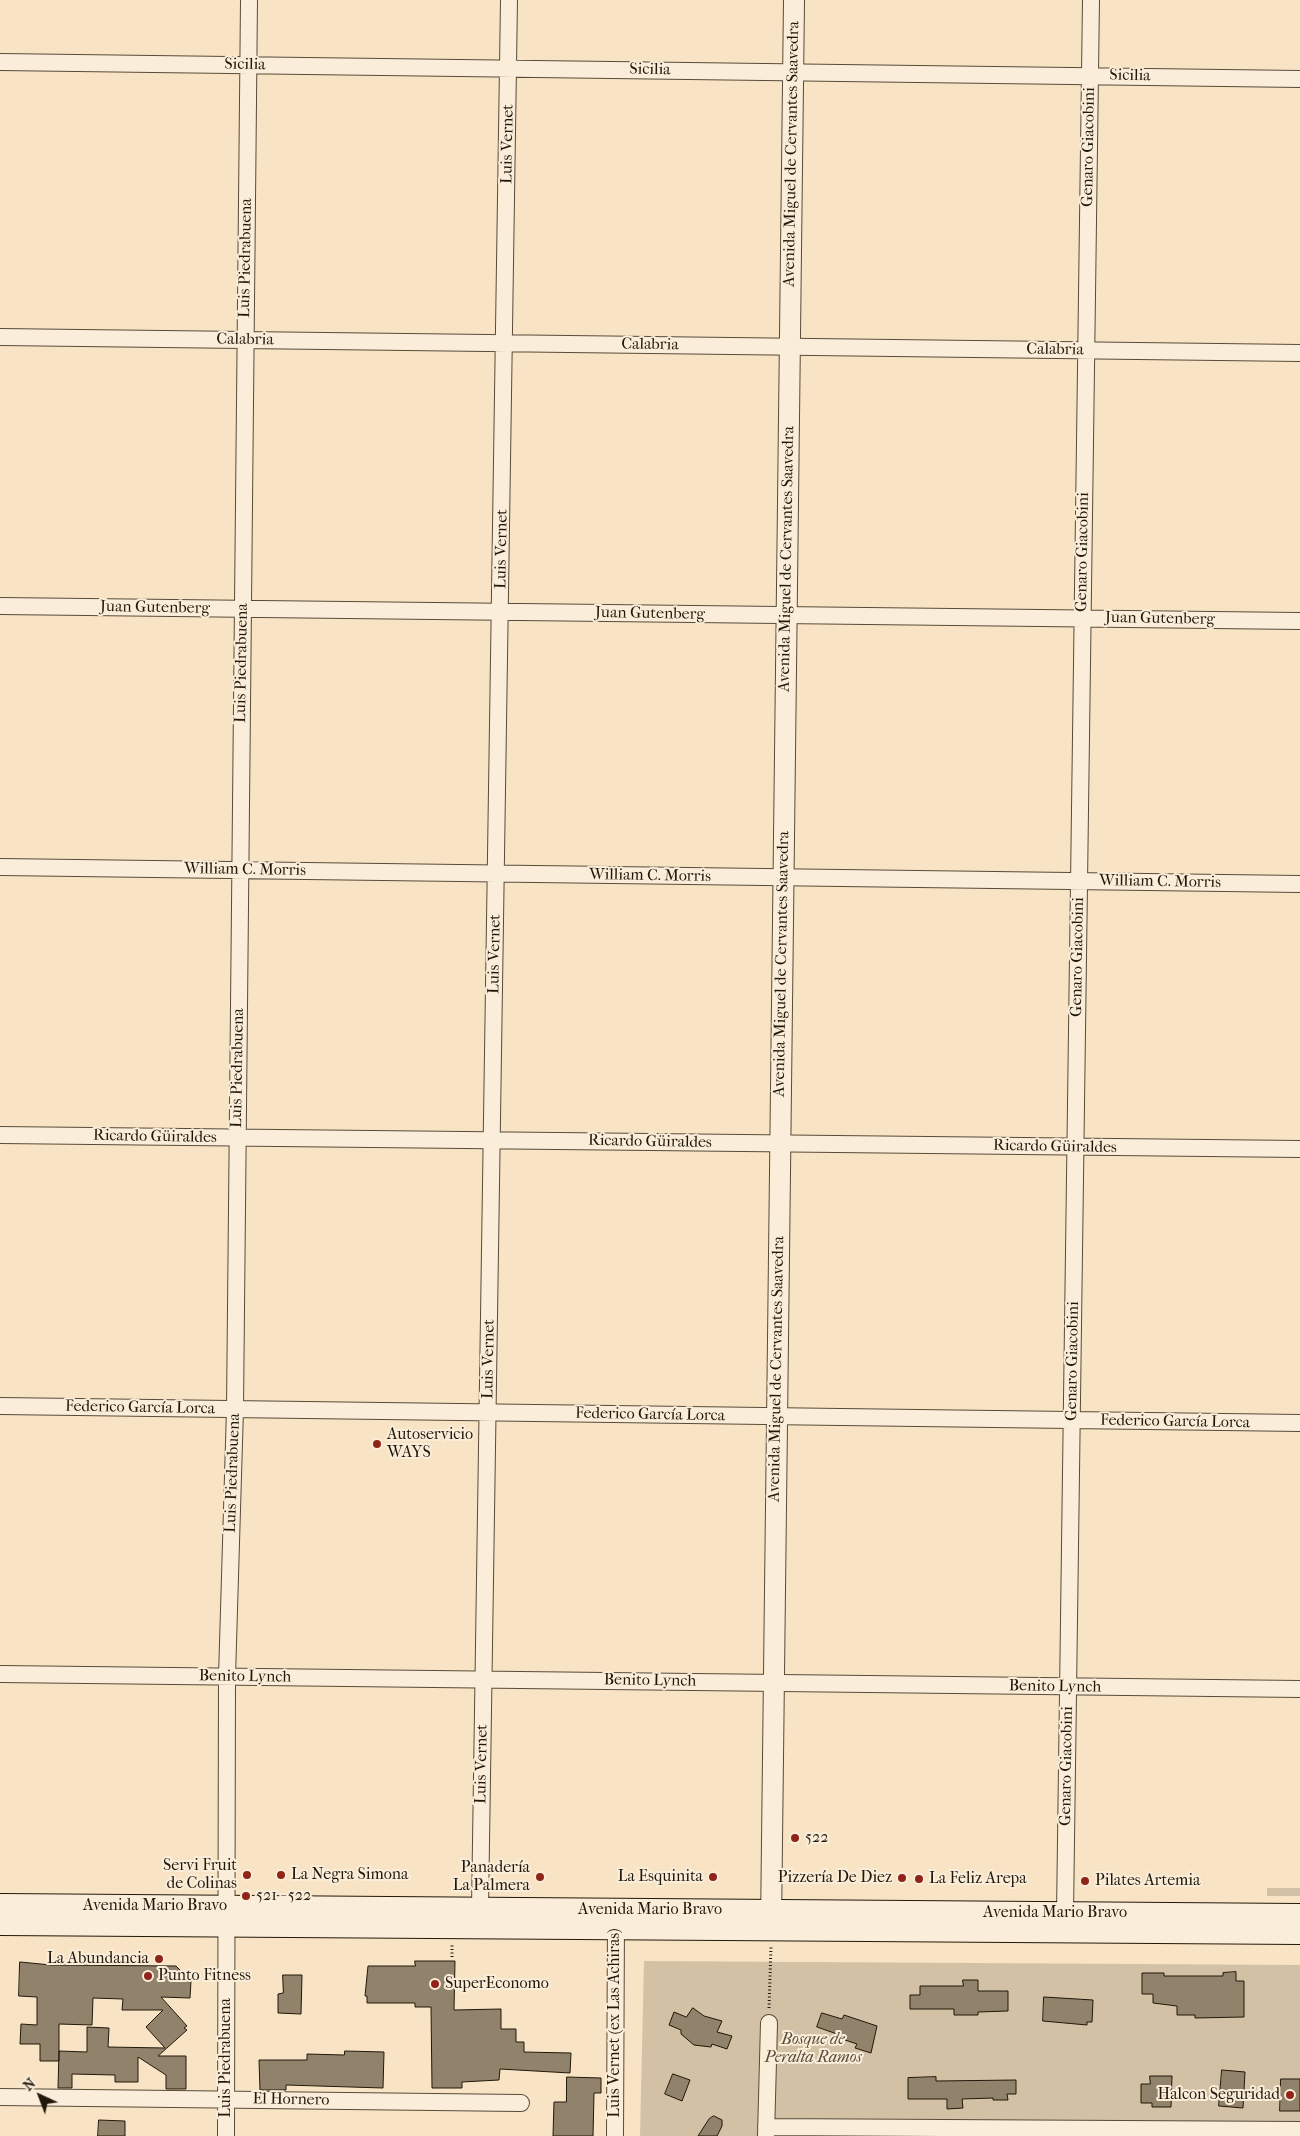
<!DOCTYPE html>
<meta charset="utf-8">
<style>
body{margin:0}
#map{position:relative;width:1300px;height:2136px;overflow:hidden;background:#f8e4c5;font-family:"IM FELL French Canon",serif}
canvas{display:block}
.north{position:absolute;left:15px;top:2071px;width:50px;height:50px;-webkit-text-stroke:4px #faedd9;paint-order:stroke;rotate:317deg;font-size:14px;font-weight:700;line-height:20px;text-align:center;color:#21180a}
.north::after{content:'';display:block;margin:auto;width:18px;height:22px;background:#21180a;clip-path:polygon(50% 0,100% 100%,50% 72%,0 100%)}
</style>
<div id="map">
<canvas width="1300" height="2136"></canvas>
<div class="north">N</div>
</div>
<script>
const ctx = document.querySelector('canvas').getContext('2d');
ctx.lineJoin = 'round';
function fill(path, color) {
  ctx.fillStyle = color;
  ctx.fill(path, 'evenodd');
}
function stroke(path, color, width, dash) {
  ctx.strokeStyle = color;
  ctx.lineWidth = width;
  ctx.lineCap = dash ? 'butt' : 'round';
  ctx.setLineDash(dash || []);
  ctx.stroke(path);
}
function label(font, color, halo, rows, align = 'center') {
  ctx.font = font + ' "IM FELL French Canon",serif';
  ctx.lineWidth = 4;
  ctx.setLineDash([]);
  ctx.textBaseline = 'middle';
  ctx.strokeStyle = halo;
  ctx.fillStyle = color;
  for (const [text, x, y, turn = 0] of rows) {
    ctx.save();
    ctx.translate(x, y);
    ctx.rotate((+turn || 0) * Math.PI / 180);
    ctx.textAlign = isNaN(turn) ? turn : align;
    if (halo) ctx.strokeText(text, 0, 0);
    ctx.fillText(text, 0, 0);
    ctx.restore();
  }
}
fill(new Path2D(`
 M1267 1888H1300V1896H1267Z
 M644 1961 1300 1965V2136H640Z`), '#d3c1a5');
const building = new Path2D(`
 M415 1961H455L454 2010 501 2009V2029H516V2042H524V2052L571 2053 570 2073 500 2069 499 2080 462 2082V2088H432L431 2007H415V2003H367V1996H365L368 1966H415Z
 M20 1962 51 1965 176 1966 191 1981 190 1998 161 1997 187 2026 184 2028 187 2030 158 2056H186V2089H166V2075L138 2057V2082H115V2075L72 2074V2088H58L59 2051 87 2052V2027L109 2028 108 2047 165 2048 146 2027 163 2010H122L123 1999 93 1998 92 2025 59 2024V2061H40V2044H20L21 2024 37 2025V1997L19 1996Z
 M1236 1972V1981H1244V2017L1195 2018V2015H1177V2006L1153 2003V1994H1142V1973H1164V1976H1223V1973Z
 M283 1975H302L301 2014 278 2013V1994L283 1993Z
 M963 1980H978V1991H1008V2011L978 2012V2015H954V2009H910V1995H920V1986H963Z
 M1044 1997 1093 2000 1092 2022H1087V2025L1043 2021Z
 M693 2008 704 2016 722 2021 717 2032 732 2036 727 2049 712 2044 711 2047 694 2045 681 2034V2030L669 2025 674 2012 686 2017Z
 M822 2013 842 2019 844 2015 877 2026 871 2053 855 2048 857 2044 836 2037 837 2034 817 2027Z
 M345 2051 384 2052 383 2088 286 2085V2090H260L259 2060H307V2054L344 2055Z
 M1222 2070 1245 2072 1243 2108 1219 2106Z
 M673 2074 690 2080 682 2101 665 2094Z
 M1150 2076H1172L1171 2107H1152V2103H1141V2084H1150Z
 M567 2077 601 2078V2093H594L593 2136H553L554 2102H566Z
 M936 2077V2081L1016 2080V2094H1007L1008 2100H993V2098L962 2099 963 2108 947 2109V2099H908V2078Z
 M1281 2079H1300V2111H1280Z
 M714 2116 722 2120V2126L717 2136H698L709 2119Z
 M99 2120 125 2121V2136H98Z`);
fill(building, '#91826b');
stroke(building, '#21180a', 1);
const minor = new Path2D(`
 M0 62 1300 79
 M0 337 1300 353
 M0 606 1300 621
 M0 867 1300 884
 M0 1135 1300 1149
 M0 1406 1300 1423
 M0 1674 1300 1689
 M480 1908 509 0
 M1065 1913 1091 0
 M0 2097 521 2103
 M766 2127 1300 2130
 M226 2136 227 1677 235 1409 249 0
 M615 2136 616 1918
 M766 2136 769 2023`);
const tertiary = new Path2D(`
 M771 1925 794 0`);
const secondary = new Path2D(`
 M0 1905 1300 1915
 M0 1924 1300 1933`);
stroke(minor, '#574b39', 18);
stroke(tertiary, '#574b39', 22);
stroke(secondary, '#21180a', 24);
stroke(new Path2D(`
 M452 1957V1945
 M769 2008 771 1947`), '#21180a', 3, [1, 2.5]);
stroke(minor, '#faedd9', 16);
stroke(tertiary, '#faedd9', 20);
stroke(secondary, '#faedd9', 22);
for (const [x, y, r, color] of [
 [377,1444,5,"#8f2418"],
 [795,1838,5,"#8f2418"],
 [247,1875,5,"#8f2418"],
 [281,1875,5,"#8f2418"],
 [540,1877,5,"#8f2418"],
 [713,1877,5,"#8f2418"],
 [902,1878,5,"#8f2418"],
 [919,1879,5,"#8f2418"],
 [1085,1881,5,"#8f2418"],
 [246,1896,5,"#8f2418"],
 [159,1959,5,"#8f2418"],
 [148,1976,5,"#8f2418"],
 [435,1984,5,"#8f2418"],
 [1290,2095,5,"#8f2418"]
]) {
  const dot = new Path2D();
  dot.arc(x, y, r, 0, 2 * Math.PI);
  ctx.fillStyle = color;
  ctx.fill(dot);
  stroke(dot, '#faedd9', 2);
}
label('16px', '#21180a', '#faedd9', [
 ["Sicilia",245,65,1],
 ["Sicilia",650,70,1],
 ["Sicilia",1130,76,1],
 ["Luis Vernet",508,144,-89],
 ["Genaro Giacobini",1089,147,-89],
 ["Avenida Miguel de Cervantes Saavedra",792,154,-89],
 ["Luis Piedrabuena",246,258,-89],
 ["Calabria",245,340,1],
 ["Calabria",650,345,1],
 ["Calabria",1055,350,1],
 ["Luis Vernet",502,549,-89],
 ["Genaro Giacobini",1083,552,-89],
 ["Avenida Miguel de Cervantes Saavedra",787,559,-89],
 ["Juan Gutenberg",155,608,1],
 ["Juan Gutenberg",650,614,1],
 ["Juan Gutenberg",1160,619,1],
 ["Luis Piedrabuena",242,663,-89],
 ["William C. Morris",245,870,1],
 ["William C. Morris",650,876,1],
 ["William C. Morris",1160,882,1],
 ["Luis Vernet",495,954,-89],
 ["Genaro Giacobini",1078,957,-89],
 ["Avenida Miguel de Cervantes Saavedra",782,964,-89],
 ["Luis Piedrabuena",238,1068,-89],
 ["Ricardo Güiraldes",155,1137,1],
 ["Ricardo Güiraldes",650,1142,1],
 ["Ricardo Güiraldes",1055,1147,1],
 ["Luis Vernet",489,1359,-89],
 ["Genaro Giacobini",1073,1361,-89],
 ["Avenida Miguel de Cervantes Saavedra",777,1369,-89],
 ["Federico García Lorca",140,1408,1],
 ["Federico García Lorca",650,1415,1],
 ["Federico García Lorca",1175,1422,1],
 ["Luis Piedrabuena",233,1473,-88],
 ["Benito Lynch",245,1677,1],
 ["Benito Lynch",650,1681,1],
 ["Benito Lynch",1055,1687,1],
 ["Luis Vernet",482,1764,-89],
 ["Genaro Giacobini",1067,1766,-89],
 ["Avenida Mario Bravo",155,1906],
 ["Avenida Mario Bravo",650,1910],
 ["Avenida Mario Bravo",1055,1913],
 ["Luis Vernet (ex Las Achiras)",615,2023,-90],
 ["Luis Piedrabuena",226,2058,-90],
 ["El Hornero",291,2100,1]
]);
label('16px', '#21180a', '#faedd9', [
 ["Autoservicio",387,1435],
 ["WAYS",387,1453],
 ["522",805,1838],
 ["Servi Fruit",237,1866,"right"],
 ["de Colinas",237,1884,"right"],
 ["Panadería",530,1868,"right"],
 ["La Palmera",530,1886,"right"],
 ["La Negra Simona",291,1875],
 ["La Esquinita",703,1877,"right"],
 ["Pizzería De Diez",892,1878,"right"],
 ["La Feliz Arepa",929,1879],
 ["Pilates Artemia",1095,1881],
 ["521 - 522",256,1896],
 ["La Abundancia",149,1959,"right"],
 ["Punto Fitness",158,1976],
 ["SuperEconomo",445,1984],
 ["Halcon Seguridad",1280,2095,"right"]
], 'left');
label('italic 16px', '#564b38', '#faedd9', [
 ["Bosque de",813,2040],
 ["Peralta Ramos",813,2058]
]);
</script>
